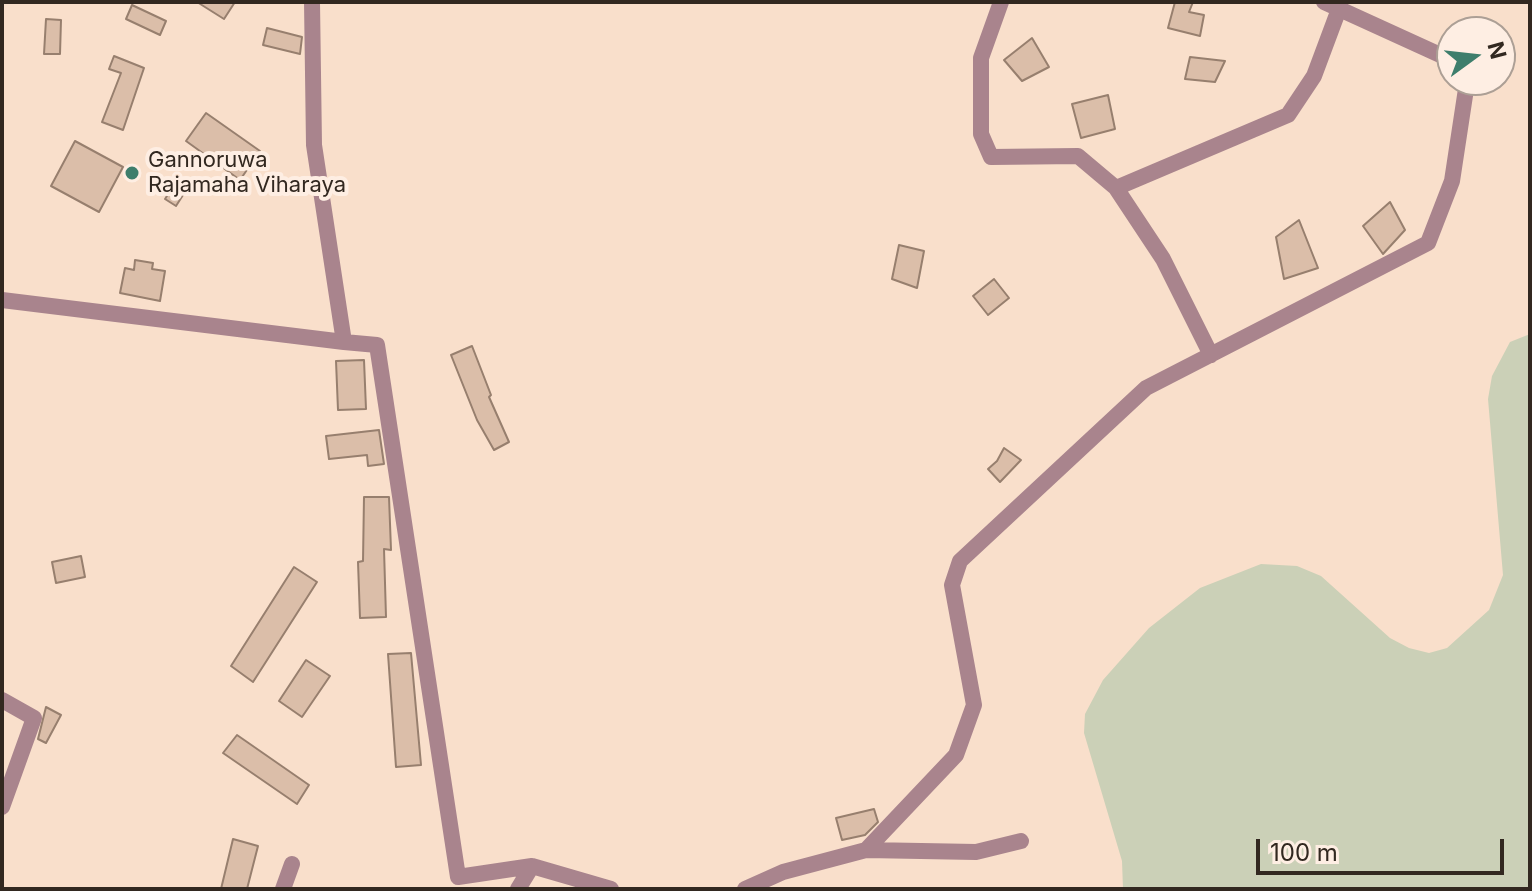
<!DOCTYPE html>
<style>
body{margin:0}
#map{position:relative;width:1532px;height:891px;overflow:hidden;background:#f9dfcb;font-family:Inter,sans-serif}
canvas{display:block}
.frame{position:absolute;inset:0;border:4px solid #322820;pointer-events:none}
.north{position:absolute;left:1436px;top:16px;width:80px;height:80px;box-sizing:border-box;background:#feeee3;border:2px solid #ac9f95;border-radius:50%;rotate:75deg;font-size:22px;font-weight:700;line-height:32px;text-align:center;color:#322820}
.north::after{content:'';display:block;margin:auto;width:28px;height:36px;background:#3e7e6c;clip-path:polygon(50% 0,100% 100%,50% 72%,0 100%)}
.scale{position:absolute;left:1256px;top:839px;width:248px;height:36px;box-sizing:border-box;border:4px solid #322820;border-top:0;padding-left:10px;font-size:24px;line-height:28px;white-space:nowrap;color:#322820;-webkit-text-stroke:6px #feeee3;paint-order:stroke}
</style>
<div id="map">
<canvas width="1532" height="891"></canvas>
<div class="frame"></div>
<div class="north">N</div>
<div class="scale">100 m</div>
</div>
<script>
const ctx = document.querySelector('canvas').getContext('2d');
ctx.lineJoin = 'round';
function fill(path, color) {
  ctx.fillStyle = color;
  ctx.fill(path, 'evenodd');
}
function stroke(path, color, width, dash) {
  ctx.strokeStyle = color;
  ctx.lineWidth = width;
  ctx.lineCap = dash ? 'butt' : 'round';
  ctx.setLineDash(dash || []);
  ctx.stroke(path);
}
function label(font, color, halo, rows, align = 'center') {
  ctx.font = font + ' Inter,sans-serif';
  ctx.lineWidth = 8;
  ctx.setLineDash([]);
  ctx.textBaseline = 'middle';
  ctx.strokeStyle = halo;
  ctx.fillStyle = color;
  for (const [text, x, y, turn = 0] of rows) {
    ctx.save();
    ctx.translate(x, y);
    ctx.rotate((+turn || 0) * Math.PI / 180);
    ctx.textAlign = isNaN(turn) ? turn : align;
    if (halo) ctx.strokeText(text, 0, 0);
    ctx.fillText(text, 0, 0);
    ctx.restore();
  }
}
fill(new Path2D(`
 M1530 334V889H1123L1122 861 1084 733 1085 714 1103 680 1149 628 1200 588 1261 564 1297 566 1321 576 1390 638 1409 648 1429 653 1447 648 1489 610 1503 575 1488 399 1492 376 1510 342Z`), '#cbd0b7');
const building = new Path2D(`
 M197 2H235L224 19Z
 M1175 2H1193L1189 12 1204 15 1200 36 1168 28Z
 M132 5 166 21 160 35 126 19Z
 M46 19 61 20 60 54H44Z
 M267 28 302 37 300 54 263 45Z
 M1032 38 1049 67 1022 81 1004 60Z
 M114 56 144 68 123 130 102 122 121 73 109 69Z
 M1190 57 1225 61 1215 82 1185 79Z
 M1108 95 1115 129 1081 138 1072 104Z
 M206 113 260 151 240 180 186 141Z
 M75 141 123 167 99 212 51 186Z
 M179 177 190 184 176 206 165 199Z
 M1390 202 1405 230 1383 254 1363 226Z
 M1299 220 1318 268 1284 279 1276 237Z
 M899 245 924 251 917 288 892 279Z
 M135 260 153 263 152 269 165 271 160 301 120 293 125 268 134 270Z
 M994 279 1009 298 988 315 973 296Z
 M472 346 491 395 489 397 509 442 494 450 477 420 451 355Z
 M364 360 366 409 338 410 336 361Z
 M379 430 384 464 368 466 367 455 329 459 326 436Z
 M1004 448 1021 460 1000 482 988 469 997 461Z
 M364 497H389L391 550 384 549 386 617 360 618 358 562 363 561Z
 M81 556 85 577 56 583 52 562Z
 M294 567 317 582 253 682 231 666Z
 M411 653 421 765 396 767 388 654Z
 M306 660 330 676 302 717 279 701Z
 M46 707 61 715 46 743 38 739Z
 M237 735 309 785 297 804 223 753Z
 M874 809 878 822 865 835 842 840 836 818Z
 M233 839 258 846 247 889H221Z`);
fill(building, '#dbbea9');
stroke(building, '#977f6e', 2);
stroke(new Path2D(`
 M312 2 314 145 344 342 377 345 458 877 532 866 518 889
 M1001 2 981 58V134L991 157 1078 156 1116 188 1163 259 1211 355
 M1324 2 1449 59 1452 64
 M1116 188 1288 115 1314 76 1339 9
 M2 300 344 342
 M2 700 34 718 2 807
 M866 850 956 755 974 705 952 585 960 561 1146 388 1428 243 1452 181 1466 89 1461 80
 M532 866 611 889
 M283 889 292 864
 M745 889 783 872 866 850 976 852 1021 841`), '#a9848d', 16);
for (const [x, y, r, color] of [
 [132,173,8,"#3e7e6c"]
]) {
  const dot = new Path2D();
  dot.arc(x, y, r, 0, 2 * Math.PI);
  ctx.fillStyle = color;
  ctx.fill(dot);
  stroke(dot, '#feeee3', 3);
}
label('22px', '#322820', '#feeee3', [
 ["Gannoruwa",148,160],
 ["Rajamaha Viharaya",148,185]
], 'left');
</script>
